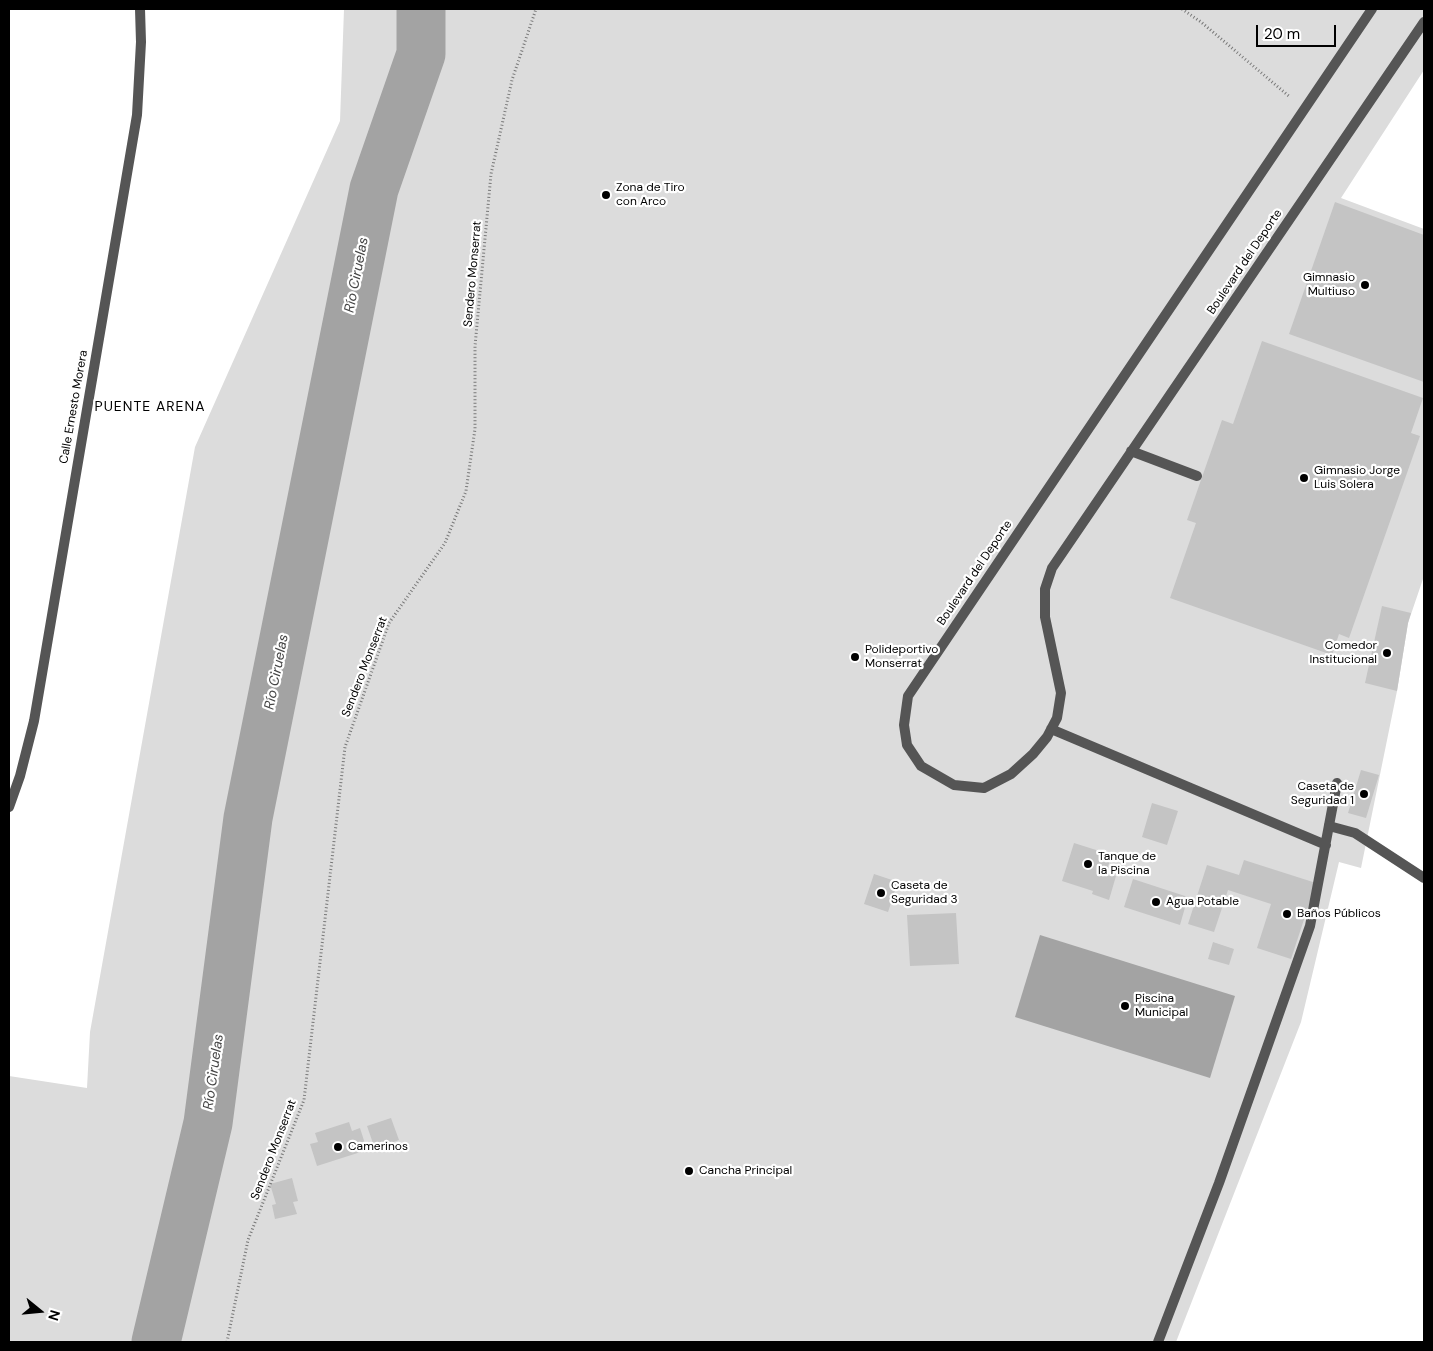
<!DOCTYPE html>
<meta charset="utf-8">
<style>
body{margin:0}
#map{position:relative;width:1433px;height:1351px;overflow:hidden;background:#fff;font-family:"DM Sans",sans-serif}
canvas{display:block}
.frame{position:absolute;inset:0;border:10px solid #000;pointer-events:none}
.north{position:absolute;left:15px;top:1286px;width:50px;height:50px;-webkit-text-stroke:4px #fff;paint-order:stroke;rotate:107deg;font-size:14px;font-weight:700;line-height:20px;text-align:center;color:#000}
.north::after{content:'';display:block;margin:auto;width:18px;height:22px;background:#000;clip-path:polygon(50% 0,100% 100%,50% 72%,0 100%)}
.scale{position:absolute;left:1256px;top:25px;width:80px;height:22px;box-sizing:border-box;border:2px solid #000;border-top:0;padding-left:6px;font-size:15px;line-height:18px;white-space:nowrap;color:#000;-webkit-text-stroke:4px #fff;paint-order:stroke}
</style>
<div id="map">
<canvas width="1433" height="1351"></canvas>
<div class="frame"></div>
<div class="north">N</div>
<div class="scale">20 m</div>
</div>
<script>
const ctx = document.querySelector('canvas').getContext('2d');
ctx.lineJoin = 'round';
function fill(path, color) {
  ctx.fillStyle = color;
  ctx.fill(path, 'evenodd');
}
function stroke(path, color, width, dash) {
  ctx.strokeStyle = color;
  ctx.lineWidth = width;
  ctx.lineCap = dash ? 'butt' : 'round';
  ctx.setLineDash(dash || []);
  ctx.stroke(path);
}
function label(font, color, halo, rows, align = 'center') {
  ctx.font = font + ' "DM Sans",sans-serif';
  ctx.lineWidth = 4.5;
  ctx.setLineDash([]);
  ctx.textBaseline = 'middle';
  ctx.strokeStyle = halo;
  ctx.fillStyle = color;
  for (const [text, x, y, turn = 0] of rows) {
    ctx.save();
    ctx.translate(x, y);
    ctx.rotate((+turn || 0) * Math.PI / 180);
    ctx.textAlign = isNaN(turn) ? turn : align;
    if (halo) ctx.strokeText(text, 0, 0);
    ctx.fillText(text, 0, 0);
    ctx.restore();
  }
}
fill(new Path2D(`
 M344 9H1424V70L1341 198 1424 229V576L1408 623 1397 691 1361 868 1339 862 1301 1022 1176 1342H9V1076L87 1088 90 1032 195 447 340 121Z`), '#dcdcdc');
fill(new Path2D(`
 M1040 935 1235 996 1210 1078 1015 1017Z`), '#a3a3a3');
stroke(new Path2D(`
 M156 1342 208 1123 248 818 374 189 421 54V9`), '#a3a3a3', 49);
fill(new Path2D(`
 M1335 202 1424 235V382L1289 334Z
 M1262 341 1423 398 1411 433 1420 436 1349 638 1339 634 1332 655 1170 598 1196 523 1187 520 1222 420 1233 424Z
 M1382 606 1411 613 1408 623 1397 691 1365 683Z
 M1361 770 1379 775 1366 818 1348 813Z
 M1152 803 1178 811 1167 845 1142 837Z
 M1074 843 1112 855 1106 872 1116 876 1109 900 1092 894 1093 891 1062 881Z
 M1244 860 1316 883 1291 959 1257 948 1271 904 1228 890 1214 932 1188 924 1207 865 1239 875Z
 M874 874 898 882 888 912 864 904Z
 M1133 879 1188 897 1180 925 1124 907Z
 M956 913 959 964 910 966 907 915Z
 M1213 942 1234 949 1229 965 1208 959Z
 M391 1118 399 1140 375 1149 367 1126Z
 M349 1122 352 1131 360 1128 367 1150 317 1166 310 1144 318 1142 315 1133Z
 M292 1178 298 1201 293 1202 297 1214 275 1219 272 1205 276 1204 270 1184Z`), '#c4c4c4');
stroke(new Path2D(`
 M1182 9 1201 22 1290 97
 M227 1342 248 1240 304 1100 345 747 389 623 445 543 466 491 475 429V346L491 174 512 80 536 9`), '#777', 3, [1, 2.5]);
stroke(new Path2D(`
 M1372 9 908 696 904 725 907 745 921 766 954 785 984 788 1011 774 1033 754 1047 737 1057 718 1061 693 1045 617V589L1052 568 1424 22
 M1131 451 1197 476
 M1051 729 1326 845
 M1158 1342 1219 1183 1310 926 1337 783`), '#555', 10);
stroke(new Path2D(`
 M9 807 20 776 34 721 137 115 141 42 140 9
 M1329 826 1355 833 1424 878`), '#555', 10);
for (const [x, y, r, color] of [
 [606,195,5,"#000"],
 [1365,285,5,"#000"],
 [1304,478,5,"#000"],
 [1387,653,5,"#000"],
 [855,657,5,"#000"],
 [1364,794,5,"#000"],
 [1088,864,5,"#000"],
 [881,893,5,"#000"],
 [1156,902,5,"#000"],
 [1287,914,5,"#000"],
 [1125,1006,5,"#000"],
 [338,1147,5,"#000"],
 [689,1171,5,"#000"]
]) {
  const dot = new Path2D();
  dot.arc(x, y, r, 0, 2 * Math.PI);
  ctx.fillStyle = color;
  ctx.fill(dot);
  stroke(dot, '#fff', 2);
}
label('12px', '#000', '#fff', [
 ["Zona de Tiro",616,188],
 ["con Arco",616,202],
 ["Gimnasio",1355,278,"right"],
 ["Multiuso",1355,292,"right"],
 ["Gimnasio Jorge",1314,471],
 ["Luis Solera",1314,485],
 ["Comedor",1377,646,"right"],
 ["Institucional",1377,660,"right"],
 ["Polideportivo",865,650],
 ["Monserrat",865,664],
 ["Caseta de",1354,787,"right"],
 ["Seguridad 1",1354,801,"right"],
 ["Tanque de",1098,857],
 ["la Piscina",1098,871],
 ["Caseta de",891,886],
 ["Seguridad 3",891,900],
 ["Agua Potable",1166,902],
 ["Baños Públicos",1297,914],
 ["Piscina",1135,999],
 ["Municipal",1135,1013],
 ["Camerinos",348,1147],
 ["Cancha Principal",699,1171]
], 'left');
label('12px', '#000', '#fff', [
 ["Boulevard del Deporte",1245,262,-56],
 ["Sendero Monserrat",473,274,-85],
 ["Calle Ernesto Morera",74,407,-80],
 ["Boulevard del Deporte",975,573,-56],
 ["Sendero Monserrat",365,667,-69],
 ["Sendero Monserrat",274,1150,-69]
]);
label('italic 14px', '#444', '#fff', [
 ["Río Ciruelas",357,275,-79],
 ["Río Ciruelas",277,672,-79],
 ["Río Ciruelas",214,1072,-82]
]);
ctx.letterSpacing = '1px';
label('14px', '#000', '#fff', [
 ["PUENTE ARENA",150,407]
]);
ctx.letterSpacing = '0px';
</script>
